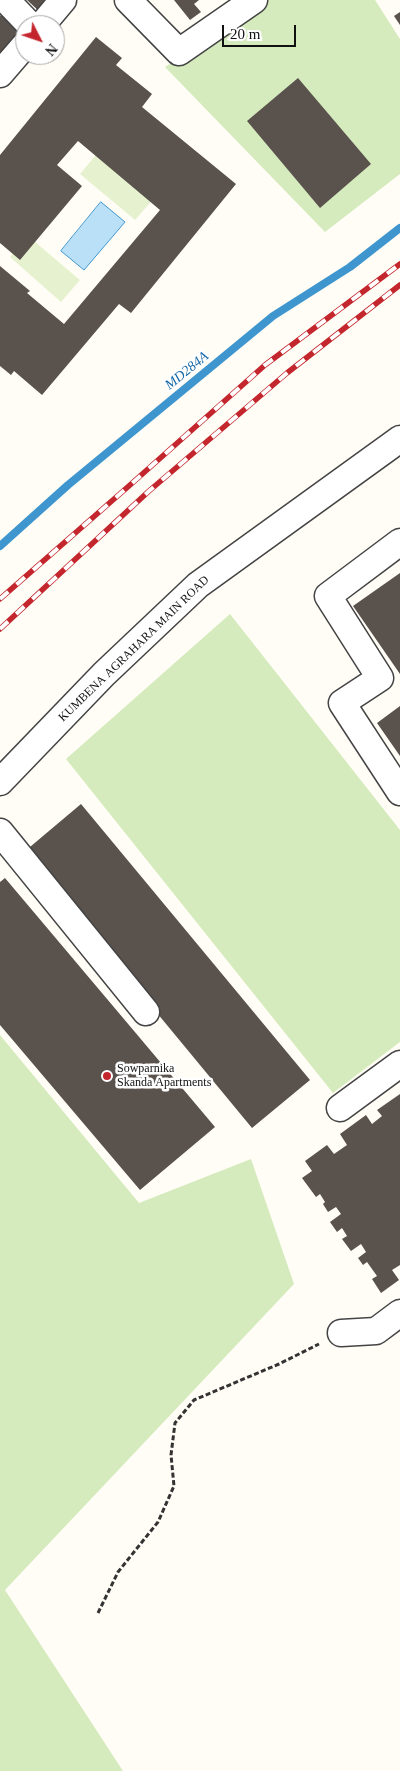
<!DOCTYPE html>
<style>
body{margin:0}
#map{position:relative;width:400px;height:1771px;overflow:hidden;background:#fffdf5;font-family:Georgia,serif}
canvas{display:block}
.north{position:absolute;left:15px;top:15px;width:50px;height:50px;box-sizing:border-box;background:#fff;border:1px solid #a0a0a0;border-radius:50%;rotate:131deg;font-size:14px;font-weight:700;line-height:20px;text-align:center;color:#111}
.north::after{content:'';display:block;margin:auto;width:18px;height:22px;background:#c4262e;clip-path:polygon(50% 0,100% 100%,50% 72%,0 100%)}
.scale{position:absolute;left:222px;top:25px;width:74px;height:22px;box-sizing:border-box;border:2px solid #111;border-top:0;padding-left:6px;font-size:15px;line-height:18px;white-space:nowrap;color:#111;-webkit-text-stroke:4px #fff;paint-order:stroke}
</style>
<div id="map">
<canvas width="400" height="1771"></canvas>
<div class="north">N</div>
<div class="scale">20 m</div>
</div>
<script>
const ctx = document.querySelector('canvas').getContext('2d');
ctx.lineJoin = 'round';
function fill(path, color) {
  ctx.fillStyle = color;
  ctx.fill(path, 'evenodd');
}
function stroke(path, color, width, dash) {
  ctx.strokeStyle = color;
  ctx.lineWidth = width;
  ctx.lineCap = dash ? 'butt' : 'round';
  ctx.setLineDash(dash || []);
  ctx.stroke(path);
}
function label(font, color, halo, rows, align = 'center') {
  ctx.font = font + ' Georgia,serif';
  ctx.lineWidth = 5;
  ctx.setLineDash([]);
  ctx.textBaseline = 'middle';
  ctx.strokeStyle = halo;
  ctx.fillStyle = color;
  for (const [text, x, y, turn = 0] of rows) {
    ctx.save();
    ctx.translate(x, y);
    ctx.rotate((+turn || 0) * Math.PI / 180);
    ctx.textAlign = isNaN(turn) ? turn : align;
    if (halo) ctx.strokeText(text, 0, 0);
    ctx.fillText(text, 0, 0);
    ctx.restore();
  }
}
fill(new Path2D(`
 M269 0H375L400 39V174L325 232 165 67Z
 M230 614 400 830V1042L333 1093 66 759Z
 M0 1035 139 1203 251 1159 294 1284 5 1590 123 1771H0Z`), '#d5ebbd');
fill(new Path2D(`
 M101 149 156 196 135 220 80 174Z
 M28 236 80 280 61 302 10 257Z`), '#e6f2cf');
const water = new Path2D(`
 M101 202 125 222 84 270 61 251Z`);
fill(water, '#b9e0f7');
stroke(water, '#3f96cf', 1);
stroke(new Path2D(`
 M0 546 68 485 273 316 350 267 400 228`), '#3f96cf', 8);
fill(new Path2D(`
 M27 0H55L42 14Z
 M174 0H199L194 4 201 12 190 20Z
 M400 12V25L394 16Z
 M2 14 25 35 0 63V16Z
 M96 37 122 58 116 65 152 94 142 107 236 184 131 313 119 304 42 395 14 371 11 375 0 366V266L30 291 27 293 64 324 160 210 78 141 57 165 82 186 20 260 0 243V155Z
 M298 78 371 164 320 208 247 121Z
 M400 573V674L353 606Z
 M400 706V756L377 723Z
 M81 804 310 1080 252 1128 24 852Z
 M5 878 215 1127 140 1190 0 1025V882Z
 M400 1094V1265L392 1270 399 1280 381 1293 372 1279 377 1276 367 1262 363 1265 358 1258 366 1252 361 1244 351 1251 342 1239 347 1236 342 1228 337 1232 330 1222 341 1214 336 1207 328 1212 323 1204 325 1202 320 1194 316 1197 302 1178 312 1171 305 1161 327 1145 334 1154 347 1145 340 1134 366 1115 372 1124 382 1116 377 1110Z`), '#5a524d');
const minor = new Path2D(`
 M6 0 30 25
 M128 0 179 52 254 0
 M42 25 63 0
 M0 74 25 45
 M400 542 328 596 380 678 342 703 400 792
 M0 782 104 674 198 585 400 439
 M0 832 146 1012
 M340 1108 400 1064
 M341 1333 376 1331 400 1313`);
stroke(minor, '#444', 29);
stroke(new Path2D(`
 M98 1613 118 1572 158 1522 174 1486 171 1455 175 1423 194 1400 279 1364 319 1344`), '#333', 3, [5, 2.5]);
stroke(minor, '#fff', 26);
const rail = new Path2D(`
 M0 599 130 485 265 365 400 264
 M0 629 149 491 287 373 400 285`);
stroke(rail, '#c4262e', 5.5);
stroke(rail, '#fff', 4, [11]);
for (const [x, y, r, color] of [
 [107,1076,5,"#c4262e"]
]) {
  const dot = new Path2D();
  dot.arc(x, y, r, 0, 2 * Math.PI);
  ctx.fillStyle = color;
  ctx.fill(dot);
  stroke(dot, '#fff', 2);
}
label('12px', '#111', '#fff', [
 ["KUMBENA AGRAHARA MAIN ROAD",134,649,-44]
]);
label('12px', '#111', '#fff', [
 ["Sowparnika",117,1069],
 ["Skanda Apartments",117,1083]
], 'left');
label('italic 14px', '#1768a6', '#fff', [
 ["MD284A",187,371,-39]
]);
</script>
